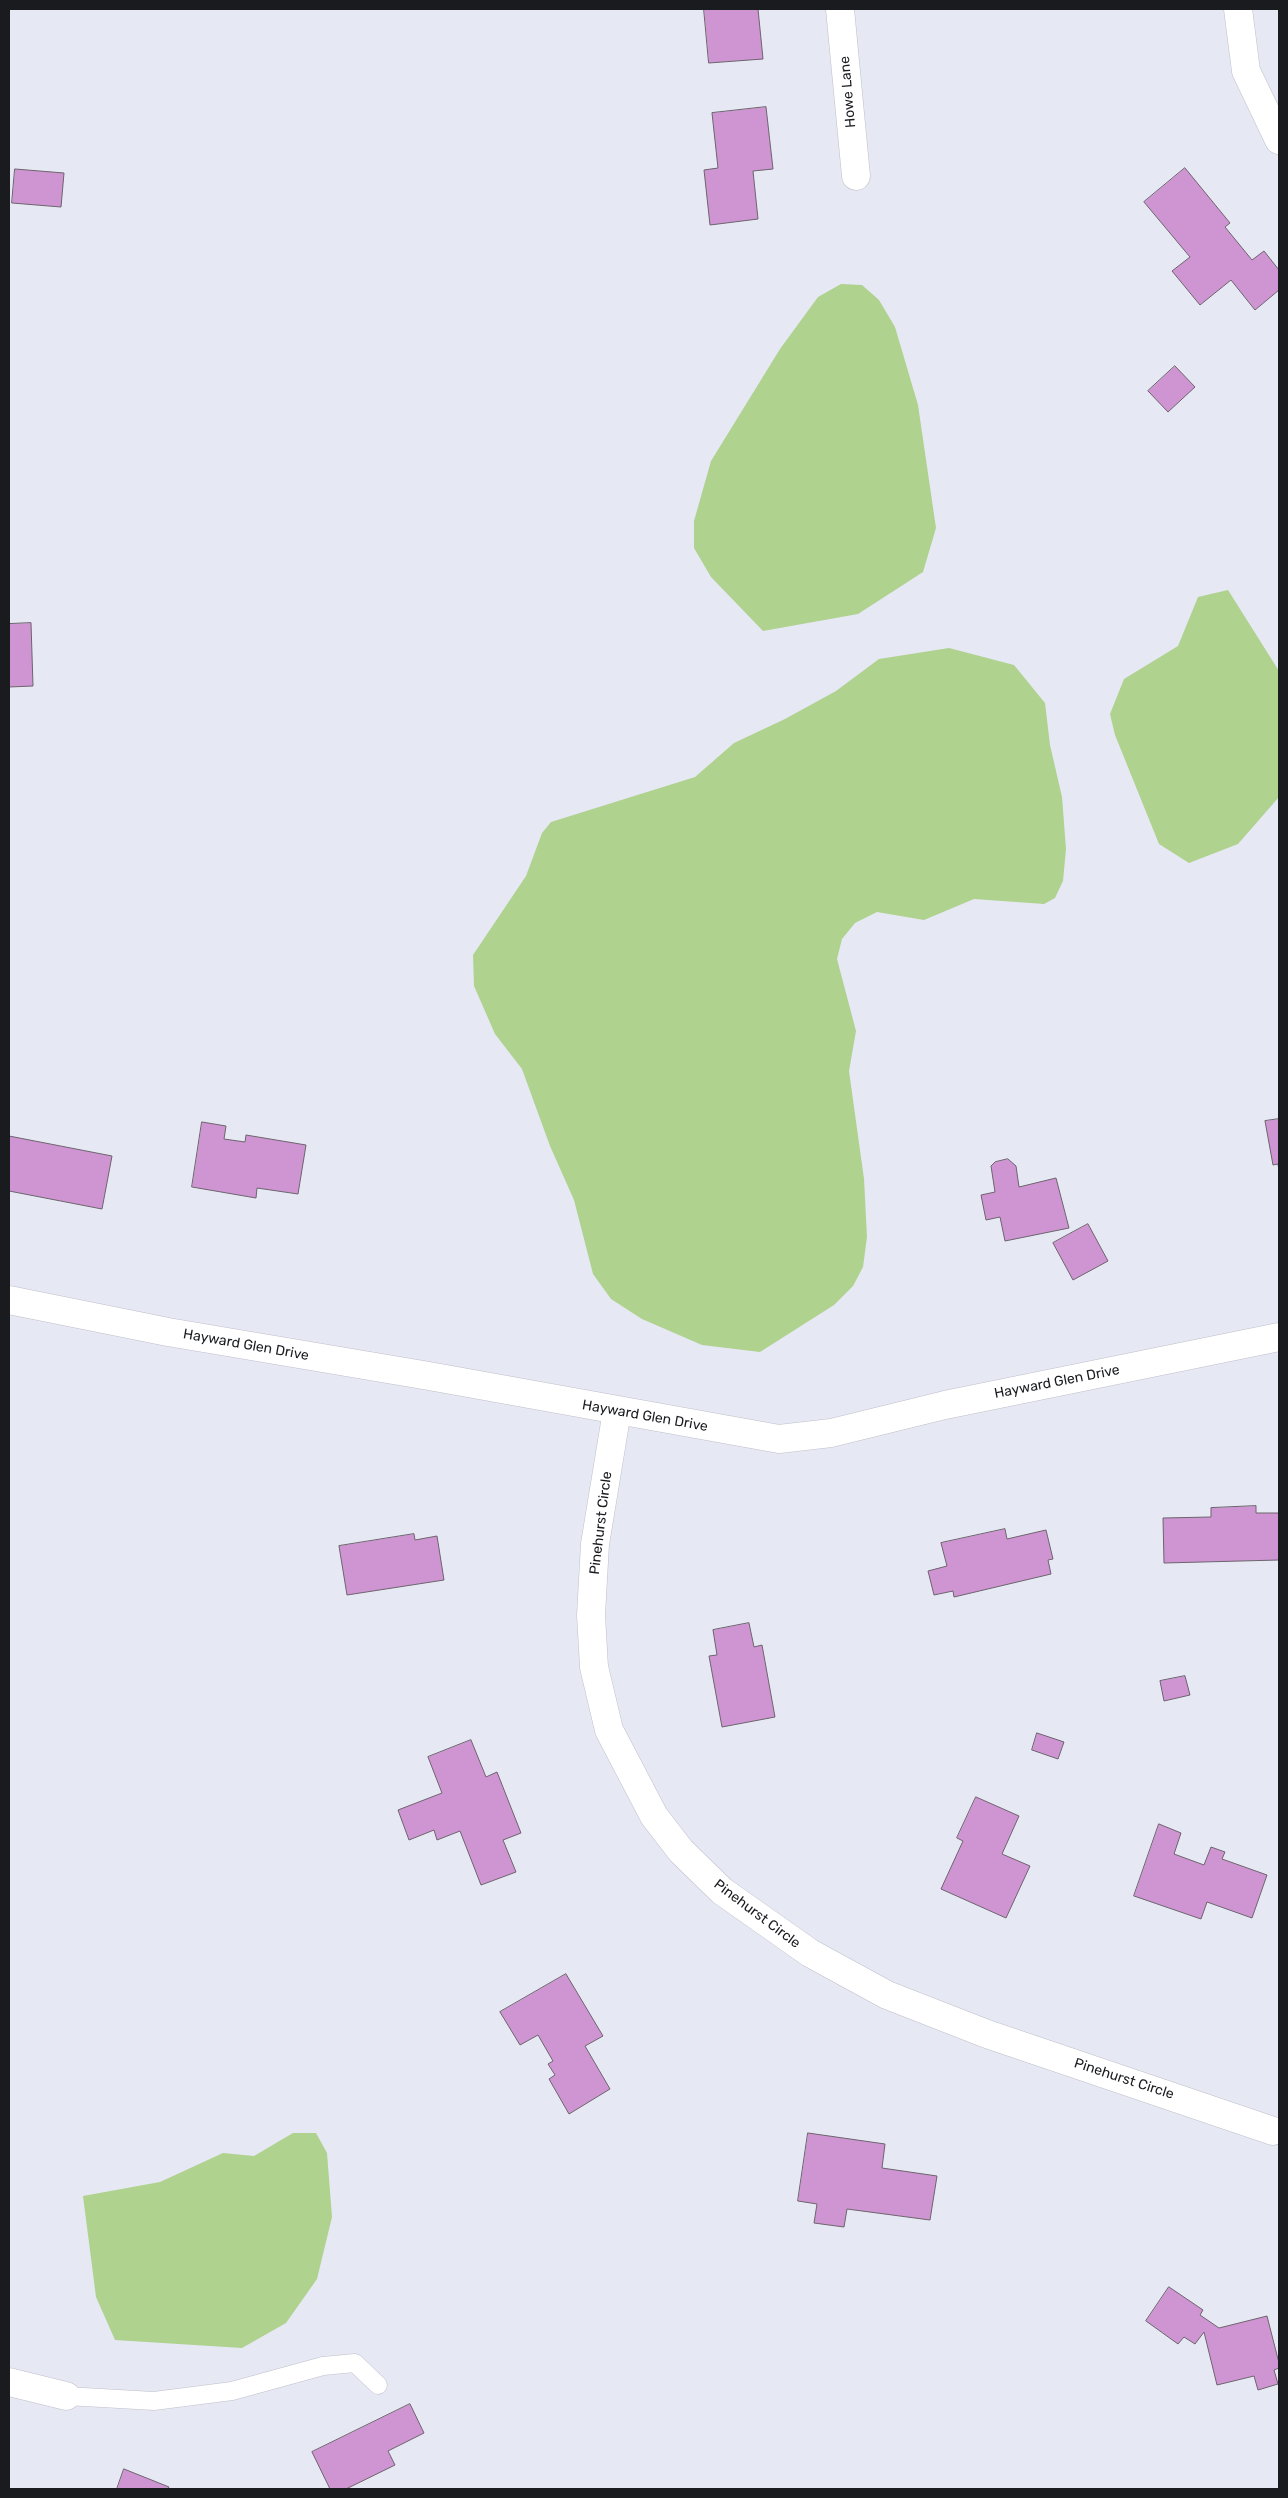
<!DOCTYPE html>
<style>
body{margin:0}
#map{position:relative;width:1288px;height:2498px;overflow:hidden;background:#e6e8f4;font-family:Rubik,sans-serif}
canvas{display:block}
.frame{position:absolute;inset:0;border:10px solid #1a1b1f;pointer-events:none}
</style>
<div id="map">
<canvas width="1288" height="2498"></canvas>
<div class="frame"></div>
</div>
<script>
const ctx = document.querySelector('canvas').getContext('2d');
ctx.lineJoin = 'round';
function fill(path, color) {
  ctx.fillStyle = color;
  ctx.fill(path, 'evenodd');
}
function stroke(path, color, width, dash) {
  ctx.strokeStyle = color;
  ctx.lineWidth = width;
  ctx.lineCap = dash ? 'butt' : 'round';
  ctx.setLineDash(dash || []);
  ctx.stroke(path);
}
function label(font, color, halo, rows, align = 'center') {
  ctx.font = font + ' Rubik,sans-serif';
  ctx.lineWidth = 5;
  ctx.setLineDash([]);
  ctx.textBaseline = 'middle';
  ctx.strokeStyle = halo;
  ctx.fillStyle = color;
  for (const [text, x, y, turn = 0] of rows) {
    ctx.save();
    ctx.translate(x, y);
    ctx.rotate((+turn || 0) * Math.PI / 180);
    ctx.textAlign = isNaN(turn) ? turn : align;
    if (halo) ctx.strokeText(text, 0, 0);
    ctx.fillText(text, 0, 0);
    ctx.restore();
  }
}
fill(new Path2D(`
 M841 284 862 285 879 300 895 327 918 405 936 528 923 572 858 614 763 631 711 577 694 548V521L711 461 780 349 818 297Z
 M1228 590 1279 671V797L1238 844 1189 863 1159 844 1115 735 1110 714 1124 679 1178 646 1198 597Z
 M949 648 1014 665 1045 703 1050 745 1062 797 1066 849 1063 881 1055 898 1044 904 974 899 924 920 877 912 855 923 842 939 837 959 856 1031 849 1071 864 1179 867 1237 863 1267 853 1286 834 1305 760 1352 702 1345 642 1319 611 1299 593 1274 574 1200 550 1146 522 1069 495 1034 474 986 473 955 526 876 542 833 551 822 695 777 734 743 785 719 836 691 879 659Z
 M293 2133H316L327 2153 332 2217 317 2279 286 2323 242 2348 115 2340 96 2297 83 2196 160 2182 223 2153 254 2156Z`), '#afd28e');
const building = new Path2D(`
 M704 9H758L763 59 709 63Z
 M766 107 773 169 753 171 758 219 710 225 704 170 718 168 712 113Z
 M1185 168 1230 223 1225 227 1252 260 1264 251 1279 270V290L1255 310 1231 280 1200 305 1172 271 1190 257 1144 202Z
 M15 169 64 173 61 207 12 203Z
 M1175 366 1195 387 1168 412 1148 391Z
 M31 623 33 686 9 687V624Z
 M1279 1119V1171L1278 1164 1273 1165 1265 1121Z
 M202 1122 226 1126 224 1139 245 1142 246 1135 306 1145 298 1194 257 1188 256 1198 192 1187Z
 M9 1136 112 1156 102 1209 9 1191Z
 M1008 1159 1016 1166 1019 1187 1056 1178 1069 1228 1005 1241 1000 1217 986 1220 981 1195 995 1192 991 1166 995 1162Z
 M1088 1224 1108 1261 1073 1280 1053 1243Z
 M1256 1506V1513H1279V1560L1164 1563 1163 1518 1211 1517V1508Z
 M1005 1529 1007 1539 1046 1530 1053 1559 1048 1560 1051 1574 954 1597 953 1591 934 1595 928 1571 947 1566 941 1543Z
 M414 1534 415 1540 437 1536 444 1580 347 1595 339 1546Z
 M749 1623 754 1647 762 1645 775 1717 722 1727 709 1656 717 1655 713 1630Z
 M1185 1676 1190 1695 1164 1701 1160 1681Z
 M1037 1733 1064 1742 1058 1759 1032 1750Z
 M471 1740 486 1777 497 1772 521 1833 503 1840 516 1872 481 1885 460 1831 437 1840 434 1830 409 1840 398 1810 442 1793 428 1757Z
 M976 1797 1019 1816 1002 1854 1030 1866 1006 1918 941 1889 963 1841 957 1838Z
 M1159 1824 1181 1833 1174 1854 1204 1865 1211 1847 1225 1852 1222 1859 1267 1875 1252 1918 1207 1902 1201 1919 1134 1896Z
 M566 1974 603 2036 585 2046 610 2089 569 2114 549 2079 555 2075 548 2064 553 2061 538 2035 520 2045 500 2012Z
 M808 2133 885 2144 882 2168 937 2176 930 2220 847 2209 844 2227 814 2223 817 2204 798 2201Z
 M1169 2287 1203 2310 1200 2315 1219 2328 1267 2316 1279 2363V2368L1274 2370 1278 2384 1258 2390 1254 2376 1217 2385 1204 2332 1195 2344 1184 2337 1178 2344 1146 2321Z
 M410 2404 424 2433 388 2451 395 2465 346 2489H330L312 2452Z
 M124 2469 169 2487 168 2489H117Z`);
fill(building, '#cf95d2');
stroke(building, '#6c646c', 1);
const lane = new Path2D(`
 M66 2396 154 2401 232 2391 323 2366 355 2363 378 2385`);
const street = new Path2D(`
 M840 9 856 176
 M1238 9 1246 71 1279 140
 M9 1300 168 1332 429 1376 779 1439 831 1433 945 1405 1279 1337
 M617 1411 595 1544 591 1615 594 1667 609 1730 654 1816 681 1851 722 1891 810 1953 887 1995 987 2034 1273 2131
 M9 2382 66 2396`);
stroke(lane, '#bebfca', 19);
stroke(street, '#bebfca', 29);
stroke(lane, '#fff', 18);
stroke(street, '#fff', 28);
label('14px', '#1a1b1f', '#fff', [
 ["Howe Lane",848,92,-95],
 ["Hayward Glen Drive",246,1345,10],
 ["Hayward Glen Drive",1057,1382,-11],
 ["Hayward Glen Drive",645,1416,10],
 ["Pinehurst Circle",601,1523,-83],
 ["Pinehurst Circle",757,1914,37],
 ["Pinehurst Circle",1124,2079,18]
]);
</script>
